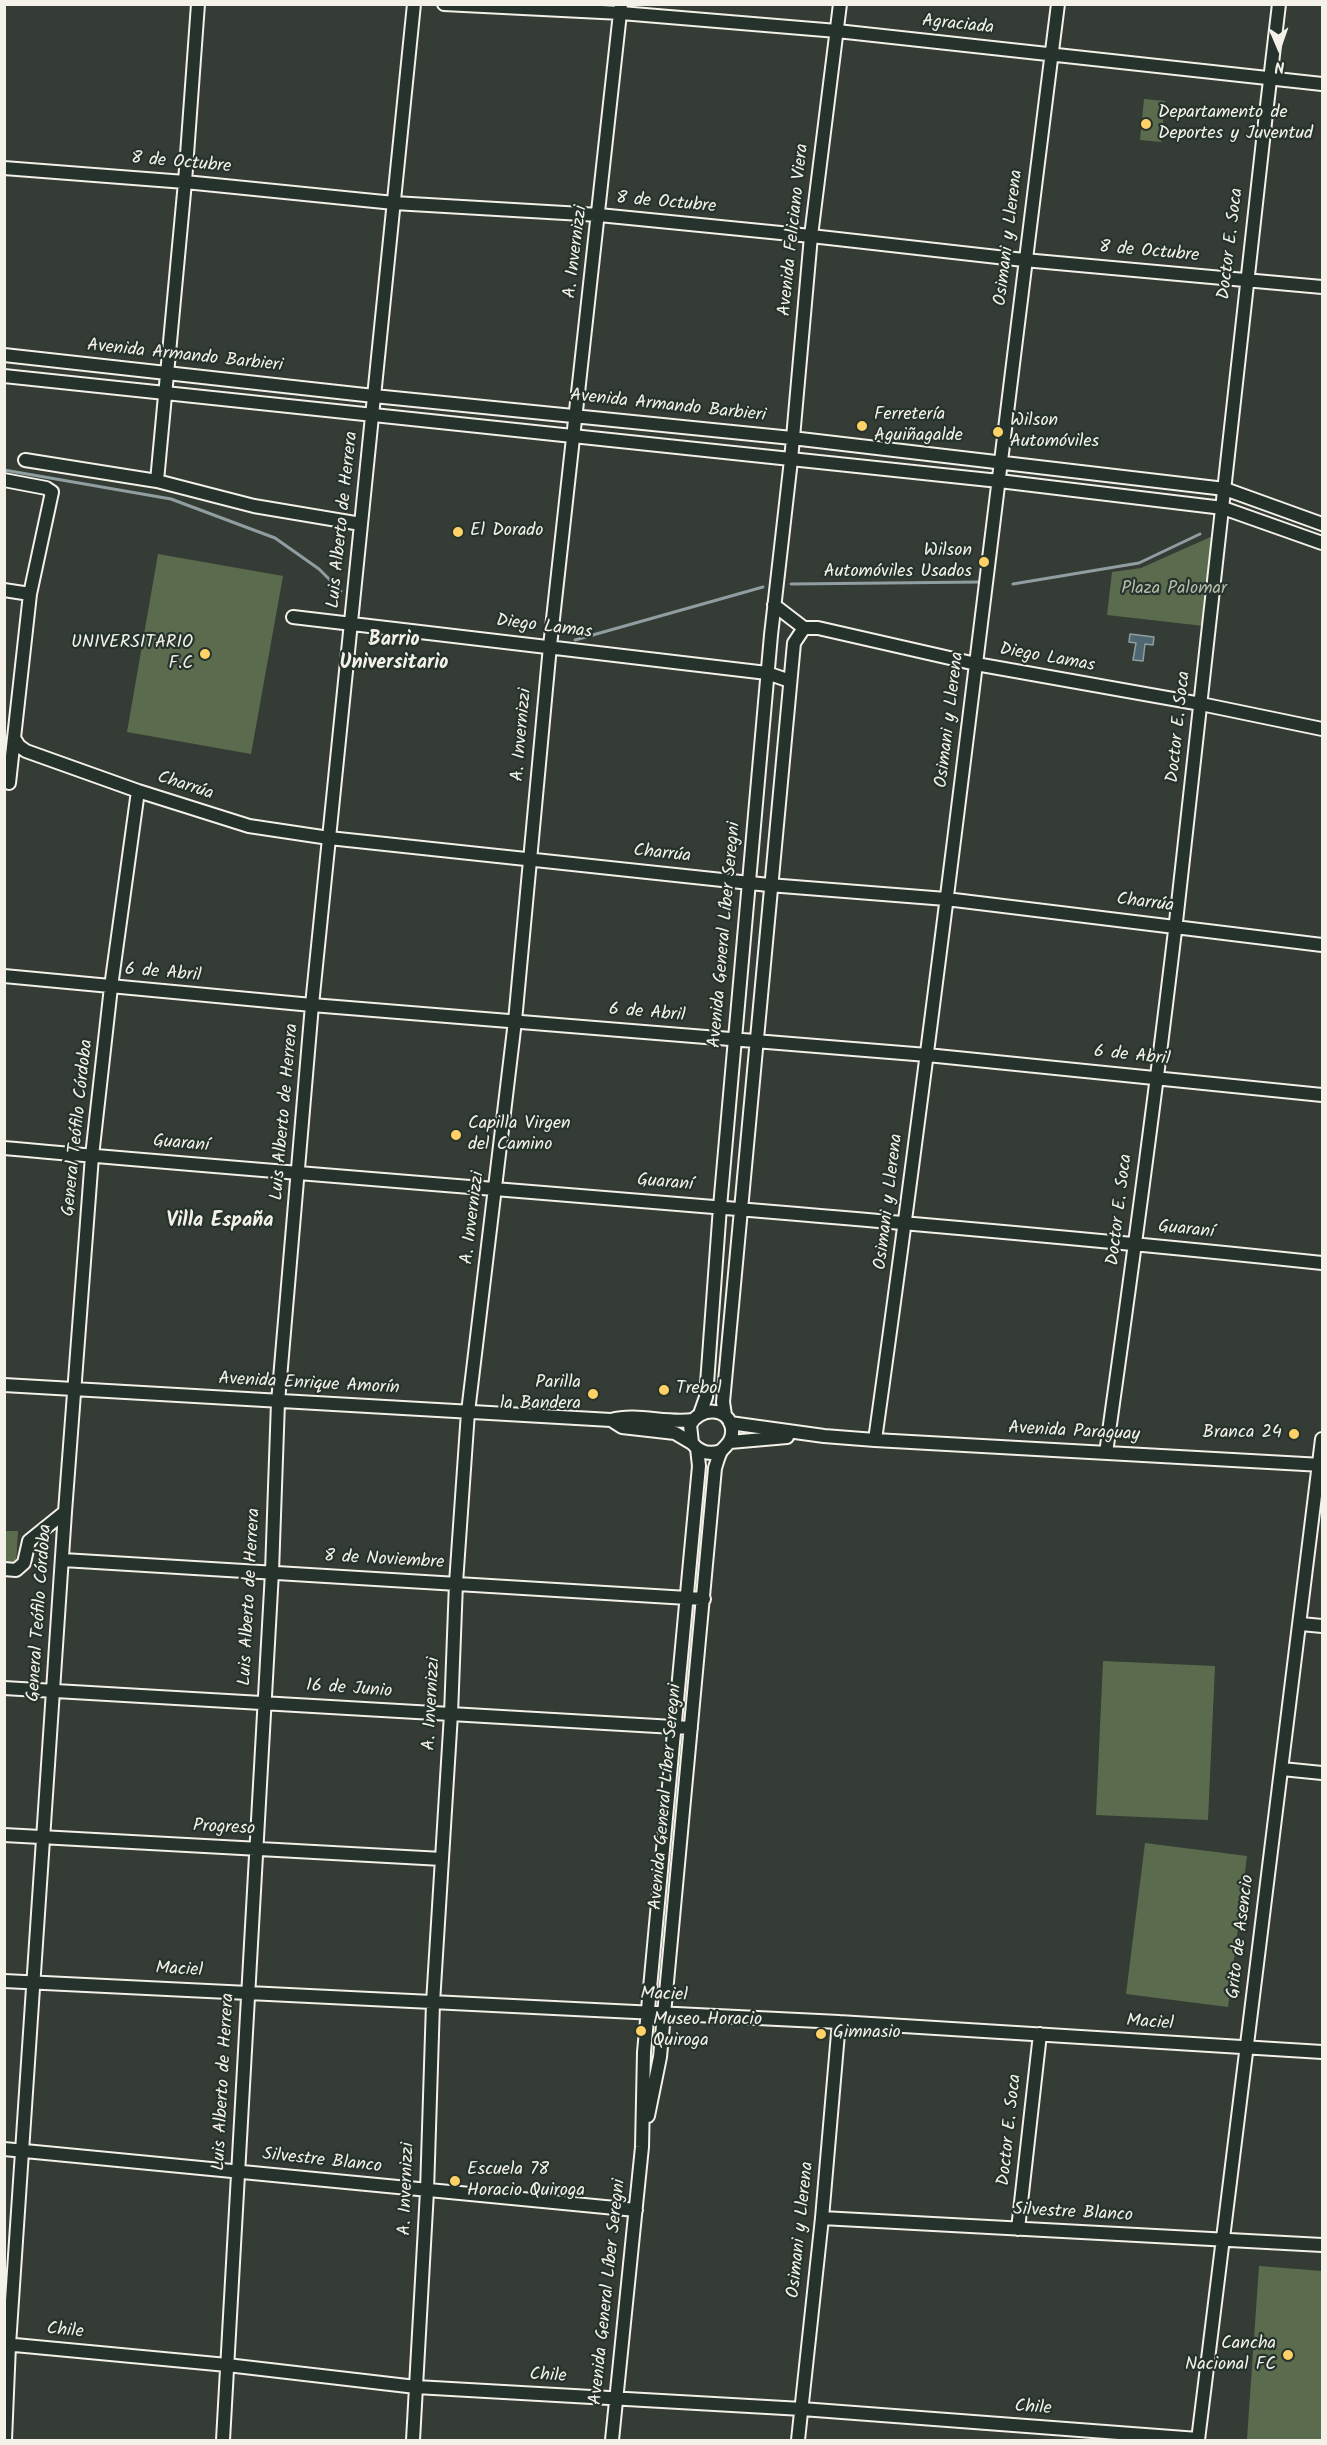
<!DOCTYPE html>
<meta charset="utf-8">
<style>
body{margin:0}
#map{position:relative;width:1327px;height:2445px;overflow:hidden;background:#343c35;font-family:Kalam,sans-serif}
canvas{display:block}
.frame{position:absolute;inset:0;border:6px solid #f4f1e8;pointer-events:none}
.north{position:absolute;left:1249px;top:18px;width:60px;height:60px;-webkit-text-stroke:4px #26332d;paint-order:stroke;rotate:178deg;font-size:16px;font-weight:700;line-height:24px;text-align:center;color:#f4f1e8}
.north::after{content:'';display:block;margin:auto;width:21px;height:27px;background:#f4f1e8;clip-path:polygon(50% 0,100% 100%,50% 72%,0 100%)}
</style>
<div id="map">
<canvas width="1327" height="2445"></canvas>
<div class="frame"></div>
<div class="north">N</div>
</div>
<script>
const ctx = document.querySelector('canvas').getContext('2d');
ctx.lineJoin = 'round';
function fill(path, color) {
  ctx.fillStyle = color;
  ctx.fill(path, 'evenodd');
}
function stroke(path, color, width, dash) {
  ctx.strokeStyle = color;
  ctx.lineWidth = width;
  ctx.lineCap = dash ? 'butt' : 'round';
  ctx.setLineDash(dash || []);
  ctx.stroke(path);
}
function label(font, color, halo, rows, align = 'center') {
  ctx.font = font + ' Kalam,sans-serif';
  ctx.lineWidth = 4.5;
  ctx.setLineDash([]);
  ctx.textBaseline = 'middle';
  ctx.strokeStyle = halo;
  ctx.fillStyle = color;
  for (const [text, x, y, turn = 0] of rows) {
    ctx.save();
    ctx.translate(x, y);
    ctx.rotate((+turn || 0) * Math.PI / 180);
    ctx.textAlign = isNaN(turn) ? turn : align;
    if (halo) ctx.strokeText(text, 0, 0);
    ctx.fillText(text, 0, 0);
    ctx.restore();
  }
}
fill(new Path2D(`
 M1144 99 1165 101 1161 142 1140 140Z
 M1215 535 1204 626 1107 615 1112 572 1141 568Z
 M158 554 283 576 251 754 127 732Z
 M5 1531H18L16 1565H5Z
 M1103 1661 1215 1666 1208 1820 1096 1815Z
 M1145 1843 1247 1856 1228 2007 1126 1994Z
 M1259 2266 1322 2271V2440L1247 2439Z`), '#5b6c4e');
const water = new Path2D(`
 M1130 634 1154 637 1153 645 1145 644 1143 661 1133 660 1136 643 1129 642Z`);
fill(water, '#4e6772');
stroke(water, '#909ea1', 1.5);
stroke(new Path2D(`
 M4 470 171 499 275 538 319 569 341 591
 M791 584 981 582
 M1013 584 1139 563 1200 534
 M575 640 763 587`), '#909ea1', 3);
const minor = new Path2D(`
 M444 4 621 13 837 31 1322 84
 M4 168 185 182 394 203 599 215 811 236 1024 260 1322 287
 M4 355 374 396 792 438 1225 489 1322 524
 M4 376 999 481 1223 508 1322 543
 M25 460 157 481 254 506 361 524
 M4 480 46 488 52 492 30 594 9 783
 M157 481 185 182 198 4
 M4 590 30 594
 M774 605 804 628H818L976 664 1201 704 1322 729
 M293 617 767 673 790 681
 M14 738 19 746 26 751 138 791 249 826 329 838 769 885 946 899 1322 945
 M4 976 312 1005 927 1055 1322 1095
 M4 1148C444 1187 884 1217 1322 1263
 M4 1385 611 1420C638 1413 666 1424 693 1420
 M700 1414 706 1397 720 1207 771 635 791 460 811 236 840 4
 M725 1415 723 1402C745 1149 768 896 794 643L804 628
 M611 1420 622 1427 675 1433 692 1443
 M730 1423 824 1436 875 1440 1322 1465
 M875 1440C942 962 997 483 1058 4
 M730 1442 787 1437
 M1106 1453C1131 1276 1155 1100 1176 922 1212 617 1242 310 1279 4
 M63 1560 704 1599
 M4 1569 16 1570 24 1563 29 1541 65 1512
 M1301 1624 1322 1626
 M4 1688 691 1728
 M1282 1769 1322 1773
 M4 1835 442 1859
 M4 1981 839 2022 1322 2052
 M648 2116 660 2057 715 1468C717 1462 719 1454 722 1450 728 1444 733 1439 732 1429 729 1406 699 1407 690 1425L692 1443C700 1453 710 1455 721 1451
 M4 2149 636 2210
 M822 2218 1322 2245
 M1018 2229 1040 2034
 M4 2344 227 2365 416 2387 802 2409 1198 2439
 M5 2440 9 2345 65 1512 92 1156 111 987 138 791
 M223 2440 272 1572 278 1402 312 1005 414 4
 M413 2440 427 2191 433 2003 451 1714 456 1583 468 1412 515 1021 550 646 621 4
 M612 2440 642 2147 644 2052 699 1466 697 1448
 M798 2440 822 2218 839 2022
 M1198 2440 1322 1439`);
stroke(minor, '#f4f1e8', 16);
stroke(minor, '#26332d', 12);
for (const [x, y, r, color] of [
 [1146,124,6,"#ffd166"],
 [862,426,6,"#ffd166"],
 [998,432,6,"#ffd166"],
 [458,532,6,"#ffd166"],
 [984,562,6,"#ffd166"],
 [205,654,6,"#ffd166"],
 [456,1135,6,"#ffd166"],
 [664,1390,6,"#ffd166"],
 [593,1394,6,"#ffd166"],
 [1294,1434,6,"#ffd166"],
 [641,2031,6,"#ffd166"],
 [821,2034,6,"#ffd166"],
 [455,2181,6,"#ffd166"],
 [1288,2355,6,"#ffd166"]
]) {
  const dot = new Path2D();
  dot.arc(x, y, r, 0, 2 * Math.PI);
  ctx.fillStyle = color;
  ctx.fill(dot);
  stroke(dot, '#26332d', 2);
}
label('18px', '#f4f1e8', '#26332d', [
 ["Agraciada",958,26,6],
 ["8 de Octubre",181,164,5],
 ["8 de Octubre",666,204,5],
 ["Avenida Feliciano Viera",795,230,-84],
 ["Osimani y Llerena",1010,238,-83],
 ["Doctor E. Soca",1232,244,-83],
 ["A. Invernizzi",577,252,-83],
 ["8 de Octubre",1149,253,5],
 ["Avenida Armando Barbieri",185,357,6],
 ["Avenida Armando Barbieri",668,407,6],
 ["Luis Alberto de Herrera",344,520,-84],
 ["Diego Lamas",544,628,7],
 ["Diego Lamas",1047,659,10],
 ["Osimani y Llerena",951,720,-83],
 ["Doctor E. Soca",1180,727,-84],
 ["A. Invernizzi",523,735,-85],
 ["Charrúa",185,787,18],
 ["Charrúa",662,855,6],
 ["Charrúa",1145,904,7],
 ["Avenida General Líber Seregni",726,935,-85],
 ["6 de Abril",163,974,5],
 ["6 de Abril",647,1014,5],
 ["6 de Abril",1132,1057,6],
 ["Luis Alberto de Herrera",286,1112,-85],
 ["General Teófilo Córdoba",79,1128,-84],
 ["Guaraní",181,1145,5],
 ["Guaraní",665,1184,5],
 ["Osimani y Llerena",890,1202,-83],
 ["Doctor E. Soca",1121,1210,-83],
 ["A. Invernizzi",474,1218,-83],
 ["Guaraní",1186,1231,6],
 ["Avenida Enrique Amorín",309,1385,3],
 ["Avenida Paraguay",1074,1433,3],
 ["8 de Noviembre",384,1561,3],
 ["Luis Alberto de Herrera",251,1597,-87],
 ["General Teófilo Córdoba",41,1613,-86],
 ["16 de Junio",349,1690,4],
 ["A. Invernizzi",433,1704,-87],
 ["Avenida General Líber Seregni",667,1797,-85],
 ["Progreso",224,1829,3],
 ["Grito de Asencio",1242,1937,-83],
 ["Maciel",179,1971,3],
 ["Maciel",664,1996,2],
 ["Maciel",1150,2024,4],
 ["Luis Alberto de Herrera",225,2082,-87],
 ["Doctor E. Soca",1011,2130,-84],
 ["Silvestre Blanco",322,2162,6],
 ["A. Invernizzi",408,2189,-88],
 ["Silvestre Blanco",1073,2214,3],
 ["Osimani y Llerena",802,2230,-84],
 ["Avenida General Líber Seregni",609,2292,-84],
 ["Chile",65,2332,5],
 ["Chile",548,2377,3],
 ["Chile",1033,2409,4]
]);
label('18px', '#f4f1e8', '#26332d', [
 ["Departamento de",1158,114],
 ["Deportes y Juventud",1158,135],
 ["Ferretería",874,416],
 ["Aguiñagalde",874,437],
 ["Wilson",1010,422],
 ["Automóviles",1010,443],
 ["El Dorado",470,532],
 ["Wilson",972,552,"right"],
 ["Automóviles Usados",972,573,"right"],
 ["UNIVERSITARIO",193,644,"right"],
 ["F.C",193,665,"right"],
 ["Capilla Virgen",468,1125],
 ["del Camino",468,1146],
 ["Parilla",581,1384,"right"],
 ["la Bandera",581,1405,"right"],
 ["Trebol",676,1390],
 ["Branca 24",1282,1434,"right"],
 ["Museo Horacio",653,2021],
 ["Quiroga",653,2042],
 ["Gimnasio",833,2034],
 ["Escuela 78",467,2171],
 ["Horacio Quiroga",467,2192],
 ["Cancha",1276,2345,"right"],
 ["Nacional FC",1276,2366,"right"]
], 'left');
label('18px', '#b7bcaa', '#26332d', [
 ["Plaza Palomar",1174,590]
]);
label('bold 20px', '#f4f1e8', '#26332d', [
 ["Barrio",394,642],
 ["Universitario",394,665],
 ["Villa España",220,1223]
]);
</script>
